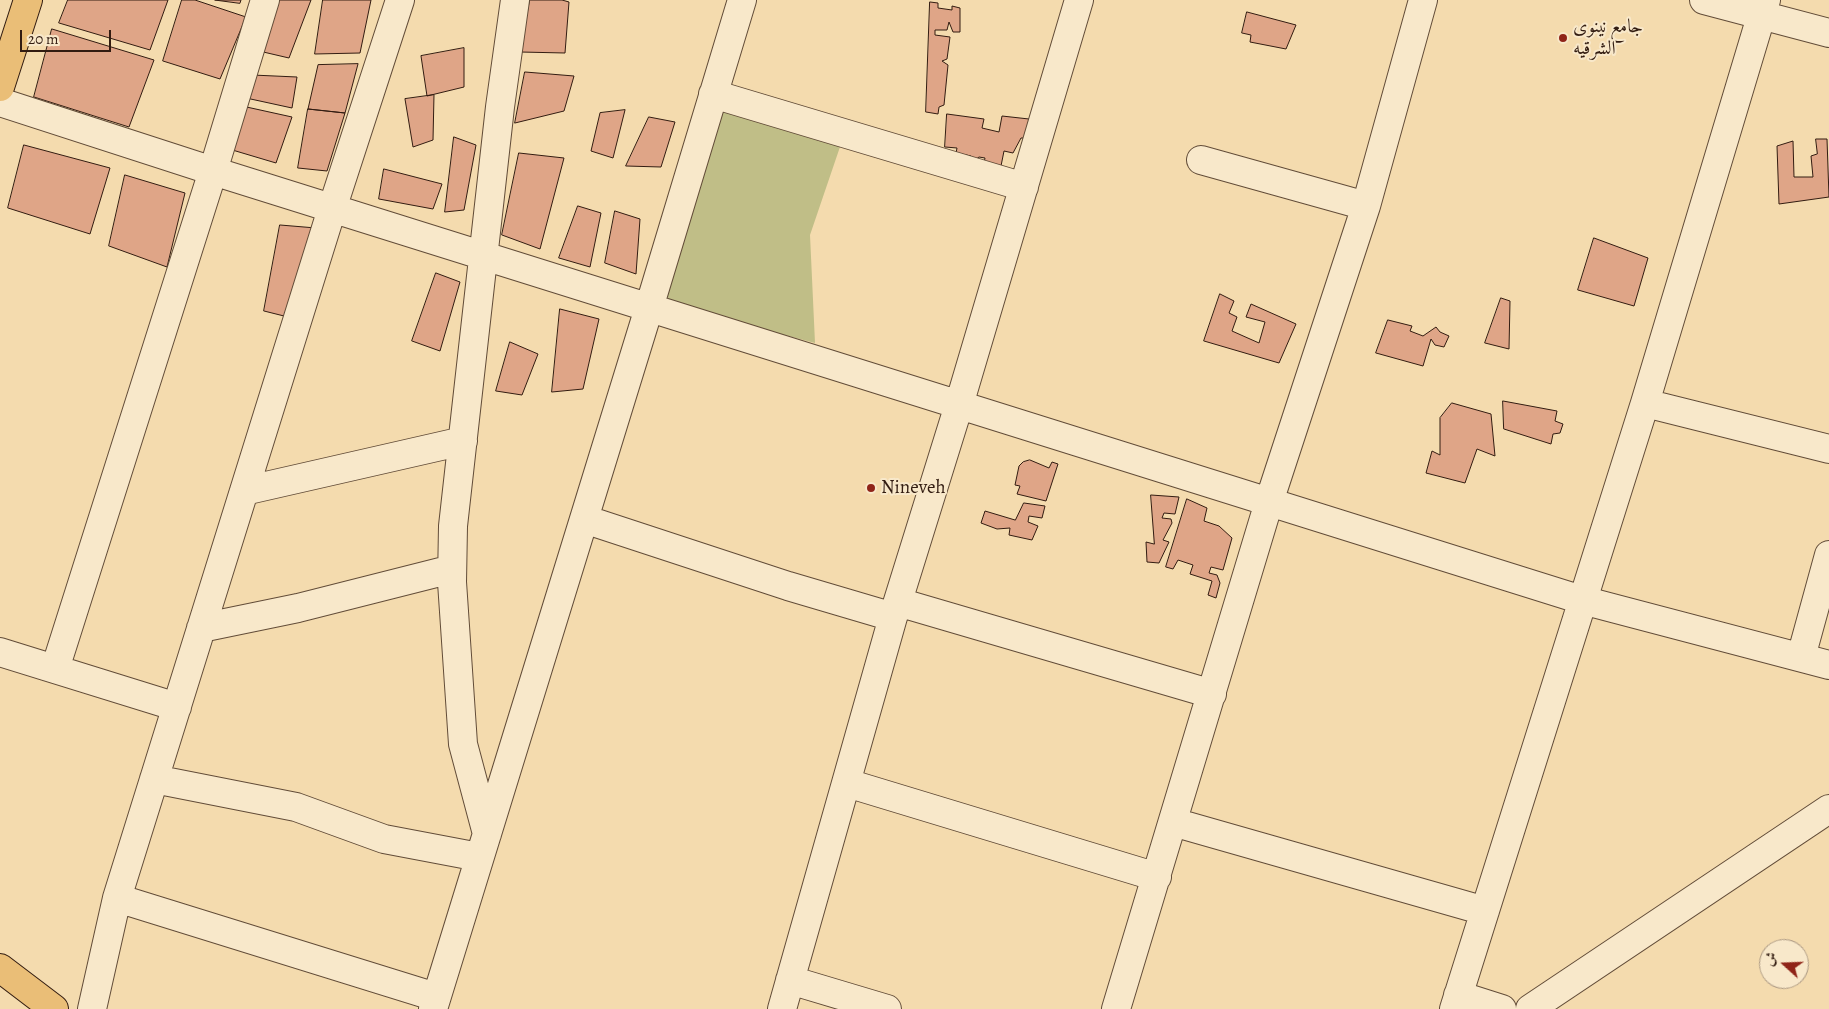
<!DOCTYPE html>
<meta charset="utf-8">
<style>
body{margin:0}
#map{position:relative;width:1829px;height:1009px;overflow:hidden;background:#f4dbae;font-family:Alegreya,Amiri,serif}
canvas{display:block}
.north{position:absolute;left:1759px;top:939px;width:50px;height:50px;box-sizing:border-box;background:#f8e8ca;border:1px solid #a99680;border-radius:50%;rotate:290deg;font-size:14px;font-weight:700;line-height:20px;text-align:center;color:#321c11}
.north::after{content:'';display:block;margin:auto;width:18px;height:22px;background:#8f2418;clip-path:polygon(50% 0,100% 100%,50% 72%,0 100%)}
.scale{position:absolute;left:20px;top:30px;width:91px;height:22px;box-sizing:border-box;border:2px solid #321c11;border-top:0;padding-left:6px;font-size:15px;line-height:18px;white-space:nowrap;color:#321c11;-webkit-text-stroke:4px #f8e8ca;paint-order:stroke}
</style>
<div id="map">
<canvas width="1829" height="1009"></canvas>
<div class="north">ش</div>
<div class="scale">20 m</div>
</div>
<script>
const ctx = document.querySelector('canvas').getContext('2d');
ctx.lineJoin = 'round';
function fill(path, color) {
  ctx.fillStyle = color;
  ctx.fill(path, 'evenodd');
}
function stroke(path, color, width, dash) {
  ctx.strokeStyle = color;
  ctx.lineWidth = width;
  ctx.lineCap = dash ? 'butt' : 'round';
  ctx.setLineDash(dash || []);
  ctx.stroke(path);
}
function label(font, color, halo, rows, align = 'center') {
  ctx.font = font + ' Alegreya,Amiri,serif';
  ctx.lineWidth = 4;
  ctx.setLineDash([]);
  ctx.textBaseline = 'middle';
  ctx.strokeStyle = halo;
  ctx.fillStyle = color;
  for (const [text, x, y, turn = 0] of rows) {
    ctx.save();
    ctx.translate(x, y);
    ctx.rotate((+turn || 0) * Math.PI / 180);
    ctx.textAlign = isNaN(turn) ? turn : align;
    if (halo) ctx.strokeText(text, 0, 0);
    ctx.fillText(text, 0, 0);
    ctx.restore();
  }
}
fill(new Path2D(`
 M719 108 842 141 810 235 815 343 659 302Z`), '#c0be87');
const building = new Path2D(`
 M68 0H168L150 50 59 23Z
 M182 0H195L246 17 220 79 163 61Z
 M215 0H241L240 3Z
 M278 0H311L289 58 259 51Z
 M323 0H371L360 53 315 54Z
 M530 0H562L569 2 565 53 520 52Z
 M930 2 938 3V8L952 10V6L960 8V32H953L949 22 947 30H935V35L950 37 947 59 942 61 948 65 944 105 939 107 938 114 926 112Z
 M1247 12 1296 25 1286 49 1250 42 1251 35 1242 33Z
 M52 29 154 60 129 127 34 97Z
 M464 48V87L427 96 421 56Z
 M358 64 345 113 308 109 318 65Z
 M525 72 574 76 564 111 515 123Z
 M252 75 297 77 292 108 246 98Z
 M434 95 433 140 413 147 405 99Z
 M242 106 292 117 276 163 229 149Z
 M308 109 345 113 327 171 298 168Z
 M625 110 613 158 591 151 600 113Z
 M947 114 984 119 982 128 999 132 1002 116 1038 120 1029 138H1021L1013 153 1004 151 1001 166 984 163 985 158 979 157 975 160 971 156 956 153 957 148 945 147Z
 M649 117 675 122 661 167 626 166Z
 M454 137 476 145 464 210 445 212Z
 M1816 139H1827L1829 197 1779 204 1777 146 1793 141 1794 177H1813L1811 156 1817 154Z
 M24 145 110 168 90 234 8 208Z
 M519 153 564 158 540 249 502 235Z
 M384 169 442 184 433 209 379 199Z
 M125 175 185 193 167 267 109 246Z
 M578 206 601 213 590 267 559 258Z
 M615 211 640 219 636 274 605 263Z
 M280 225 316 228 288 317 264 311Z
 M1594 238 1648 258 1634 306 1578 290Z
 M436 273 460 282 440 351 412 341Z
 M1220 294 1234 301 1229 313 1237 317 1232 331 1259 343 1265 322 1246 317 1251 304 1296 324 1279 363 1204 341Z
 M1501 298 1510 301 1509 349 1485 343Z
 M560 309 599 319 583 389 552 392Z
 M1388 320 1412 326 1410 331 1423 336 1436 327 1440 332 1449 336 1444 347 1435 345 1431 339 1423 366 1376 353Z
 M510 342 538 354 522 395 496 391Z
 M1503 401 1557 411 1555 421 1563 424 1560 433 1553 434 1551 444 1504 429Z
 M1452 403 1491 414 1495 456 1477 449 1465 483 1426 473 1432 451 1440 455V418Z
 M1030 460 1049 468 1052 462 1058 464 1046 501 1017 494 1020 486 1015 485 1019 466 1023 462Z
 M1151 495 1179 497 1175 514 1164 513 1162 518 1171 519 1172 523 1163 540 1169 542 1159 563 1147 562 1146 542 1154 544Z
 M1187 499 1207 508 1204 521 1219 526 1232 538 1223 570 1211 567 1209 573 1217 575 1220 583 1216 598 1208 595 1212 581 1190 574 1193 565 1178 560 1173 569 1166 567Z
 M1024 503 1045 506 1042 518 1029 516 1028 522 1038 526 1032 540 1009 535 1010 528 997 529 981 523 985 511 1015 520Z`);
fill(building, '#dfa587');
stroke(building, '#321c11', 1);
const minor = new Path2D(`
 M1704 0 1829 33
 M713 94 1024 187
 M0 102 213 171 1582 600 1829 665
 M1201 160 1366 206
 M1645 403 1829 449
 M244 491 463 441
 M584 519 788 586 893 617
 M898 602 1212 694
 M201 628 298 608 452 569
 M0 652 177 707
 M1801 657 1829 555
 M55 669 213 171 265 0
 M154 779 296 807 384 839 479 857
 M847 783 1157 877
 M1173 822 1485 911
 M487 834 463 744 452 582 453 526 500 107 515 0
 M117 898 436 997
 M790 980 887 1009
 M1458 995 1502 1009
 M92 1009 117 898 332 209 400 0
 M433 1009 649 308 742 0
 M782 1009 893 617 959 405 1079 0
 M1116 1009 1269 502 1366 206 1423 0
 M1454 1009 1645 403 1766 0
 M1530 1009 1829 809`);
const major = new Path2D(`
 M0 87 28 0
 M0 968 54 1009`);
stroke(minor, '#624c38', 30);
stroke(major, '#321c11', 30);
stroke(minor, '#f8e8ca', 28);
stroke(major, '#eabe77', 28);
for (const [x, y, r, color] of [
 [1563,38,5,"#8f2418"],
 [871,488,5,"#8f2418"]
]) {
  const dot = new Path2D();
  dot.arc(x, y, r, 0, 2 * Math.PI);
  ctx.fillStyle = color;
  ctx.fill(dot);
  stroke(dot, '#f8e8ca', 2);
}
label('19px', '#321c11', '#f8e8ca', [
 ["جامع نينوى",1573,27],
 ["الشرقيه",1573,49],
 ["Nineveh",881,488]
], 'left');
</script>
